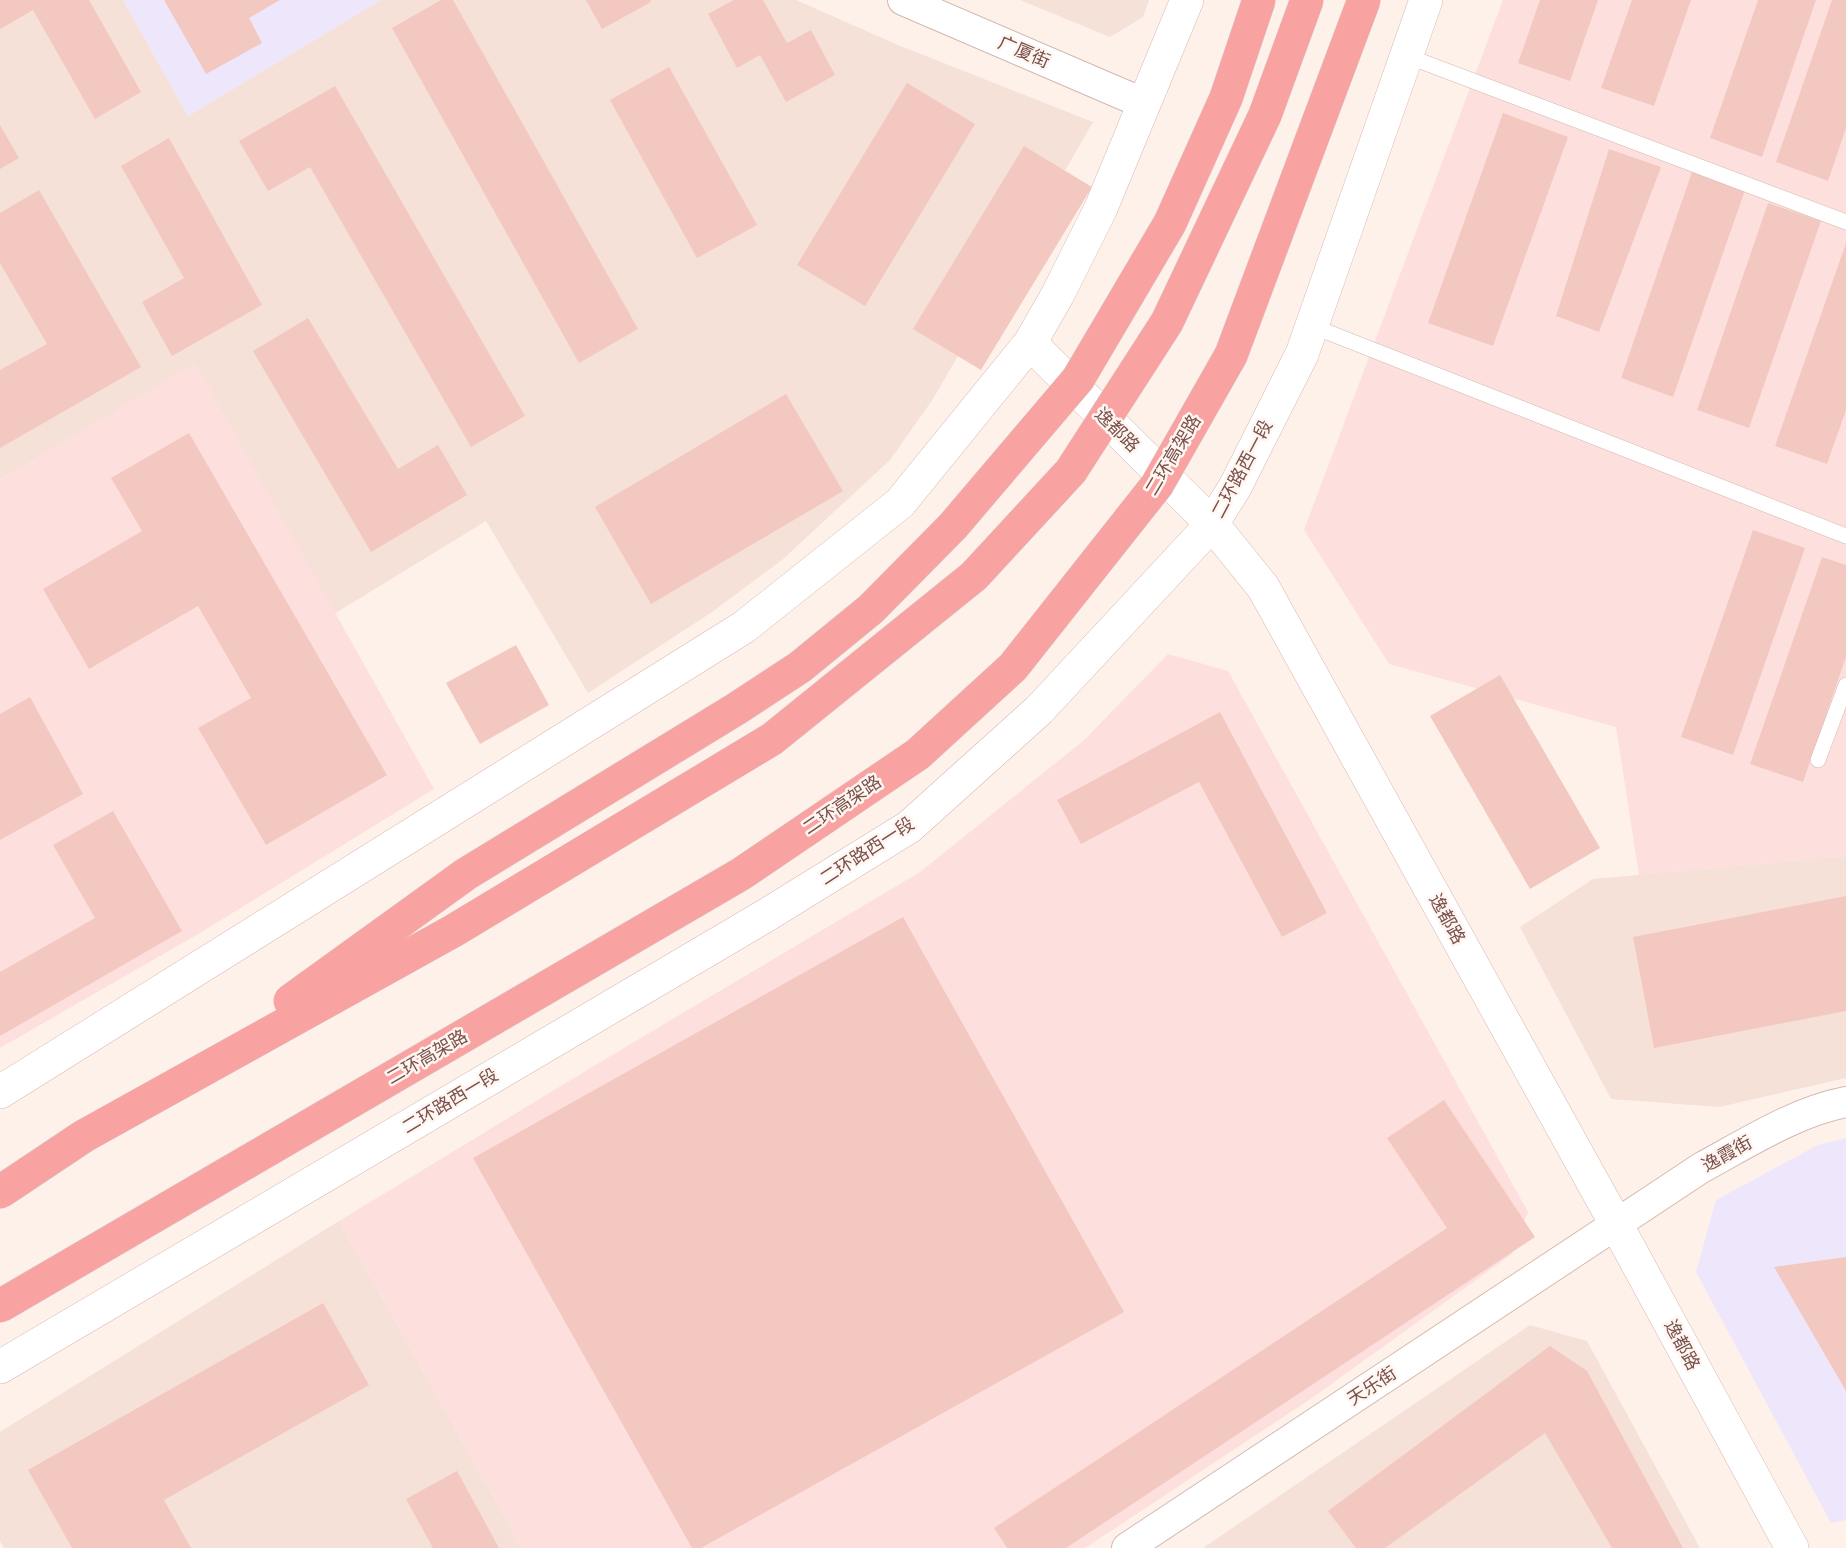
<!DOCTYPE html>
<meta charset="utf-8">
<style>
body{margin:0}
canvas{display:block;background:#fdf1ea}
</style>
<canvas width="1846" height="1548"></canvas>
<script>
const ctx = document.querySelector('canvas').getContext('2d');
ctx.lineJoin = 'round';
function fill(path, color) {
  ctx.fillStyle = color;
  ctx.fill(path, 'evenodd');
}
function stroke(path, color, width, dash) {
  ctx.strokeStyle = color;
  ctx.lineWidth = width;
  ctx.lineCap = dash ? 'butt' : 'round';
  ctx.setLineDash(dash || []);
  ctx.stroke(path);
}
function label(font, color, halo, rows, align = 'center') {
  ctx.font = font + ' Commissioner,"Noto Sans SC",sans-serif';
  ctx.lineWidth = 5;
  ctx.setLineDash([]);
  ctx.textBaseline = 'middle';
  ctx.strokeStyle = halo;
  ctx.fillStyle = color;
  for (const [text, x, y, turn = 0] of rows) {
    ctx.save();
    ctx.translate(x, y);
    ctx.rotate((+turn || 0) * Math.PI / 180);
    ctx.textAlign = isNaN(turn) ? turn : align;
    if (halo) ctx.strokeText(text, 0, 0);
    ctx.fillText(text, 0, 0);
    ctx.restore();
  }
}
fill(new Path2D(`
 M0 0H123L188 116 381 0H796L898 45 1093 122 933 399 890 460 782 560 712 612 588 693 486 521 334 614 195 364 0 480Z
 M1020 0H1149L1143 17 1110 37Z
 M1846 856V1078L1719 1107 1611 1099 1520 927 1593 879Z
 M339 1221 522 1548H4L0 1541V1432Z
 M1530 1325 1587 1341 1700 1548H1203Z`), '#f5e1d8');
fill(new Path2D(`
 M1503 0H1846V856L1639 875 1616 727 1389 664 1304 530Z
 M195 363 434 789 200 933 0 1048V480Z
 M1168 654 1228 671 1528 1212 1512 1254 1312 1398 1085 1548H522L339 1221 597 1064 920 872 1083 741Z`), '#fde0de');
fill(new Path2D(`
 M123 0H381L188 116Z
 M1846 1138V1520L1831 1523 1696 1272 1716 1200 1818 1145Z`), '#eee6fa');
fill(new Path2D(`
 M0 0H89L141 92 95 119 33 10 0 29Z
 M164 0H280L249 18 262 43 206 74Z
 M441 0H453L638 329 579 363 392 28Z
 M586 0H650L651 2 602 29Z
 M734 0H763L787 43 811 30 835 75 786 102 760 55 737 68 708 14Z
 M1540 0H1598L1570 81 1518 63Z
 M1632 0H1691L1654 106 1601 88Z
 M1758 0H1816L1762 157 1710 138Z
 M1832 0H1846V128L1828 181 1776 162Z
 M669 67 757 225 697 258 610 100Z
 M907 83 975 124 865 306 797 265Z
 M335 86 525 416 471 447 310 167 268 191 239 141Z
 M1503 113 1568 137 1493 346 1428 323Z
 M0 125 19 158 0 169Z
 M169 138 262 305 172 356 142 302 184 278 121 166Z
 M1024 146 1092 187 981 370 913 329Z
 M1609 149 1661 167 1599 332 1556 316Z
 M1692 172 1745 190 1673 397 1621 378Z
 M39 190 141 367 0 448V370L47 344 0 263V213Z
 M1768 203 1821 221 1749 428 1697 410Z
 M1846 243V410L1827 464 1775 446Z
 M308 318 398 469 438 445 467 495 371 552 253 351Z
 M786 394 843 491 651 604 595 507Z
 M189 433 387 775 266 845 198 728 251 698 198 606 89 669 43 589 142 531 111 478Z
 M1753 530 1805 548 1733 755 1681 737Z
 M1822 557 1846 565V657L1803 782 1750 764Z
 M516 645 549 705 480 744 446 683Z
 M1500 675 1600 848 1530 889 1430 716Z
 M30 697 83 794 0 840V714Z
 M1220 712 1327 913 1282 937 1199 782 1081 844 1057 800Z
 M113 811 182 931 0 1036V972L95 918 53 845Z
 M1846 896V1011L1654 1048 1633 937Z
 M903 917 1124 1312 701 1548H692L473 1158Z
 M1444 1100 1535 1237 1066 1548H1007L994 1528 1447 1228 1387 1138Z
 M1846 1257V1391L1774 1267Z
 M323 1303 369 1385 164 1500 191 1548H72L28 1470Z
 M1550 1346 1587 1371 1683 1548H1612L1545 1433 1385 1548H1356L1328 1511Z
 M457 1471 499 1548H433L406 1499Z`), '#f3c8c1');
const lane = new Path2D(`
 M1407 56 1846 222
 M1312 326 1846 536
 M1818 760 1846 685`);
const street = new Path2D(`
 M903 0 1145 104
 M1127 1548 1701 1168C1747 1143 1795 1112 1846 1102`);
const secondary = new Path2D(`
 M1030 343 1212 524 1263 587 1616 1224 1792 1548
 M0 1092 744 627 900 503 1030 343 1058 294 1101 208 1187 0
 M0 1367 765 916 909 827 1039 710 1212 524 1235 487 1302 354 1426 0`);
stroke(lane, '#d3b8b1', 16);
stroke(street, '#d3b8b1', 32);
stroke(secondary, '#d8b8b1', 34);
stroke(lane, '#fff', 15);
stroke(street, '#fff', 30);
stroke(secondary, '#fff', 33);
const highwayBridge = new Path2D(`
 M290 1001 466 874 736 709 800 667 871 609 953 526 1078 379 1170 223 1226 98 1259 0
 M0 1192 84 1136 453 931 772 739 974 576 1071 471 1167 322 1265 115 1307 0
 M0 1306 741 874 918 754 1013 667 1157 485 1231 355 1364 0`);
stroke(highwayBridge, '#d9cecd', 34, []);
stroke(highwayBridge, '#f8a2a1', 33);
label('18px', '#79514c', '#fff6f1', [
 ["广厦街",1024,52,23],
 ["逸都路",1117,430,45],
 ["二环高架路",1173,455,-59],
 ["二环路西一段",1242,469,-62],
 ["二环高架路",842,805,-34],
 ["二环路西一段",867,851,-33],
 ["逸都路",1447,919,61],
 ["二环高架路",427,1057,-30],
 ["二环路西一段",450,1101,-31],
 ["逸霞街",1727,1154,-29],
 ["逸都路",1682,1345,62],
 ["天乐街",1372,1386,-33]
]);
</script>
